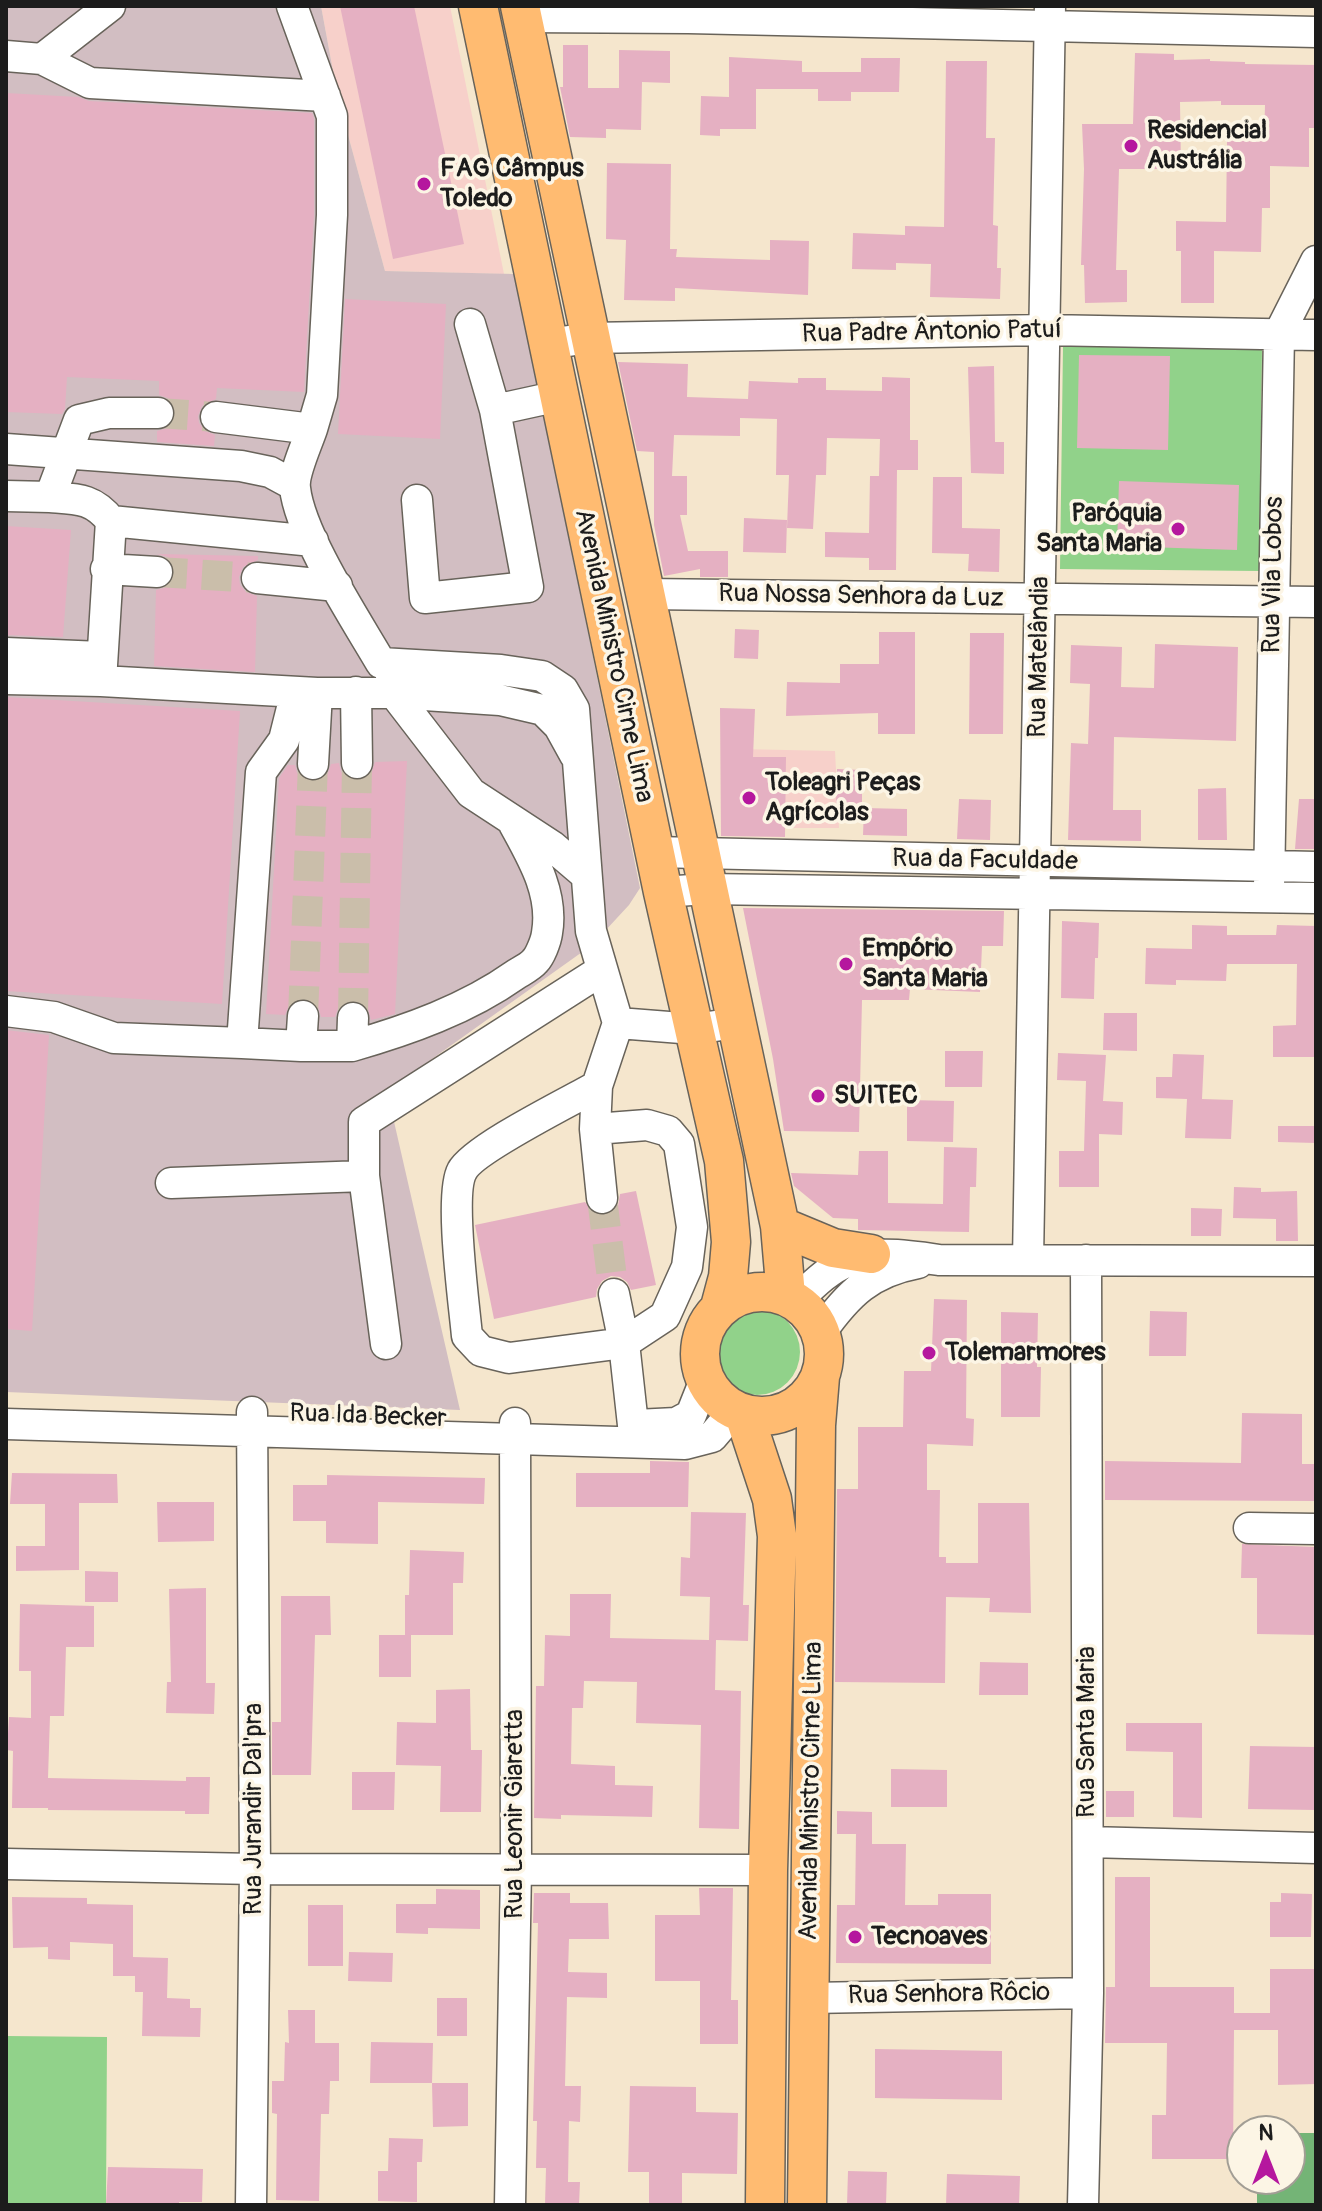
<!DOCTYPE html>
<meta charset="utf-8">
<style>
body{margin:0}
#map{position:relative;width:1322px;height:2211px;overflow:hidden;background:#f5e6cd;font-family:Pangolin,sans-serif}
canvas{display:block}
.frame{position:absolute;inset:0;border:8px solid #1c1c1c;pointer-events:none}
.north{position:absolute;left:1226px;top:2115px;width:80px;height:80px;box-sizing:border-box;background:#fcf5e5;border:2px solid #a29e95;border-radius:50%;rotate:0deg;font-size:22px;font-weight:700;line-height:32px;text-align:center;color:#1c1c1c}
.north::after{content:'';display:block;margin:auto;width:28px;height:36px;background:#b5179e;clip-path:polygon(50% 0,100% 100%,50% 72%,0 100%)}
</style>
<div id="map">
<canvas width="1322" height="2211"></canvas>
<div class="frame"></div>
<div class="north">N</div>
</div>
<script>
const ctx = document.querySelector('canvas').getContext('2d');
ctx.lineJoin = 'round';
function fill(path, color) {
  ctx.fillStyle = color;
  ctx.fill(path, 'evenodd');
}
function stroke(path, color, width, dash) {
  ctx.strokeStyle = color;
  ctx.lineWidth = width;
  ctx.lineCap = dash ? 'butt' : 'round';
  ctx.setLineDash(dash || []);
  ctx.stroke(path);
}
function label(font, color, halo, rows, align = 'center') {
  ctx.font = font + ' Pangolin,sans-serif';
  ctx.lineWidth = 7;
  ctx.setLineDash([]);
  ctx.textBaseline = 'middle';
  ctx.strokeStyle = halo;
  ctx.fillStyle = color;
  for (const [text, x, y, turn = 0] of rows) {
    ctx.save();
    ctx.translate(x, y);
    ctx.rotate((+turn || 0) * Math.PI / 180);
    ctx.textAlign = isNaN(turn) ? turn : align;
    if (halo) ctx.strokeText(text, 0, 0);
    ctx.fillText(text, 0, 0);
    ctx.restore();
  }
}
fill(new Path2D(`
 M321 6H450L504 274 385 271 338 98Z
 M737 749 835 751 839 828H735Z`), '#f7d0ca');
fill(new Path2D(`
 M6 6H321L338 98 385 271 515 274 640 888 629 905 592 945 387 1091 460 1410 6 1392Z`), '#d2bec2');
fill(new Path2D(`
 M1063 346 1262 349 1259 571 1060 569Z
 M714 1352a43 43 0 1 1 86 0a43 43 0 1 1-86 0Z
 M7 2036 107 2037 106 2204H6Z`), '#91d28a');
fill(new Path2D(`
 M1290 2133H1316V2205H1257V2179H1290Z`), '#74b476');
fill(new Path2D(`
 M340 6H414L464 244 393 259Z
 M563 45H588V88H619V50L670 51V83L642 82 641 130 606 129V138L570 137 560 87H563Z
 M1135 53 1174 54V60L1210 59V61L1245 62V64L1316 65V128H1309V167L1270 166V208H1262L1261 252 1214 251V303H1181V251H1176V221L1226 222 1227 140 1264 141 1265 105H1221V101L1180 102 1181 169H1119L1116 270H1127V302L1085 303 1084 265H1081L1084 169 1082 124H1133Z
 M729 57 802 61V72H861V58H900L899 92H851V101H818V89H756V129H720V136L700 135 701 96 729 97Z
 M946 61H987L986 138H995L993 225 998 226 997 268H1001L1000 299 930 297 931 264 896 263V270L852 269 853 233 905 235V226L944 227Z
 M6 93 78 97 89 101 312 113 314 119V214L304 392 217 388 216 399 202 406 198 416 199 423 205 431 215 435 214 446 157 442V431L168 428 173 423 176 414 173 403 168 398 159 395V381L67 377 65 409 62 414 6 412Z
 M607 163 671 164 670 249H677L676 257 770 260V240L809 241 808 295 675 288V301L624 300 626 240 606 239Z
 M345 299 446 304 440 439 338 434Z
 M1079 355 1170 356 1168 450 1077 448Z
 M618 362 688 364 687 397 748 399 749 381 798 383V378H826V390L882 391V377L910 378V440H918V470H897L896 570H869V558L825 557V532L869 533 870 476H879L880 439 827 438 826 475H816L813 529 787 528 789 475H776L777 419 740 418V436L674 435 672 476H687V515H680L688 551H728V577H700V569L664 576 654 525V452L637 451Z
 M994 366 995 442H1004V474L971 473 968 367Z
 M933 477H962V528L1000 529 999 572 968 571 969 554 932 553Z
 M1119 481 1239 485 1237 550 1117 546Z
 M744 518 787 520 786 553 743 552Z
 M6 526 71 530 63 637 6 635Z
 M157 554 258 556V560L243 567 239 577 240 585 246 592 257 596 255 672 154 666 156 590 164 588 172 582 175 572 173 563 168 557Z
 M735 629 759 630 758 659 734 658Z
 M879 632H915V734H878V713L786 716 787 682 840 683V664H879Z
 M970 633H1004L1003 734H969Z
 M1155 644 1238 647 1236 741 1114 737 1113 810H1141V841L1068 840 1071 743 1088 744 1090 684 1070 683 1071 645 1122 647 1121 687 1154 688Z
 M6 697 240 711 222 1004 6 991Z
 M720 708 755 709 753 757H786L785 837 721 836Z
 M407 761 395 1014 371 1020 368 1009 362 1002 353 1000 345 1002 338 1008 335 1017H321L319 1009 314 1002 303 998 294 1000 289 1005 285 1015 266 1014 279 778 288 765H295L297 773 304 779 313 782 320 780 328 773 331 764 339 763 341 772 348 778 358 781 366 779 372 772 375 762Z
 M837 769 862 770V804L836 803Z
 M1226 788 1227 840H1198V789Z
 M959 799 991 800 990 840 957 839Z
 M1299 799H1316V849H1295Z
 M864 808 907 809V836L863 835Z
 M743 908 1004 911 1003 946H982L980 992 910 989 909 1000H862L859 1132 784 1131 773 1059Z
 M1062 921 1099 923 1098 958H1095L1094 999 1061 998Z
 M1192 925 1227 926V935H1276L1277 925 1316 926V1057H1273V1026L1296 1025 1297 964H1227L1226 981 1176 980V985L1145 984 1146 948 1192 949Z
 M1104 1013H1137V1051L1103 1050Z
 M6 1030 49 1035 32 1331 6 1329Z
 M945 1051H983L982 1087H945Z
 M1058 1053 1106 1055 1103 1101 1123 1102 1122 1135 1099 1134V1187H1059V1151H1084L1086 1081 1057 1080Z
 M1173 1054 1204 1055 1202 1099 1233 1100 1231 1139 1185 1138 1187 1099 1156 1098V1077H1172Z
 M907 1100 954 1101 953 1142 907 1141Z
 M1278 1126H1316V1143L1278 1142Z
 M944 1147 977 1148 976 1187H970L969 1232 858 1230V1219L833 1218 794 1186 791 1173 858 1175 859 1151H888V1203L943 1204Z
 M1234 1187 1261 1188V1192L1297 1191 1298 1241H1276V1219L1233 1218Z
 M636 1191 656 1285 631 1290 627 1282 620 1277 611 1276 602 1281 597 1289 596 1297 494 1319 475 1225 585 1202 594 1214 605 1216 612 1213 618 1206 620 1194Z
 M1191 1208 1222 1209 1221 1236H1191Z
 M934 1299 967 1300 966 1418 974 1419 973 1446 927 1444V1490H940L939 1557H946V1563H978V1503H1029L1031 1613 989 1612 990 1598 946 1597 945 1683 835 1682 837 1489H858V1427H903L904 1371H931Z
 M1150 1311 1187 1312 1186 1356H1149Z
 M1001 1312 1038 1313 1037 1367H1041L1040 1417H1001Z
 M1242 1413 1302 1414V1464H1316V1501L1105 1500V1461L1241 1463Z
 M650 1461 689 1462 688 1507H576V1473H650Z
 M12 1473 117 1474 118 1503H79V1570L16 1571V1546H45V1504H10Z
 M327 1475 485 1478 484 1504 378 1502V1544L326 1543V1521H293V1485H327Z
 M157 1502H214V1541L158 1542Z
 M691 1512 746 1513 743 1605H749L748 1641 716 1640 715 1690 741 1691 739 1829 699 1828 701 1725 636 1723 637 1682 584 1681 583 1708H572L571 1764 615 1766V1785L653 1786 652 1817 561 1815V1819L534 1818 536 1686H544L545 1635 570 1636V1594H611L610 1638 709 1640 710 1597 680 1596 681 1557 690 1558Z
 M1242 1544 1316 1547V1635L1257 1634V1578H1241Z
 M410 1550 464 1552 463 1583H453V1635H411V1677H379V1635H405V1595H409Z
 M85 1571 118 1572V1602H85Z
 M206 1588V1683H215L214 1714 166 1713 167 1682H171L169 1589Z
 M281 1596H330L331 1635H315L311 1775H272V1722H281Z
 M20 1604 94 1606V1647H66L64 1716H50L48 1778 186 1781V1777H210L209 1814H185V1811L48 1810V1808H12L13 1751 7 1750 9 1717 31 1718V1671H19Z
 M980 1662 1028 1663V1695H979Z
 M470 1689 471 1750H482L481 1812H440L441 1766 396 1765 397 1722 436 1723V1690Z
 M1126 1723H1202V1818L1173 1817V1752L1126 1751Z
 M1250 1746 1316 1747V1810L1248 1809Z
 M891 1769 947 1770V1807H891Z
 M352 1772H395L394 1810H352Z
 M1106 1791H1134V1817H1106Z
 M837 1811 872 1812V1844H906L905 1905H938V1894H991V1964L836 1963 837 1905H855L856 1834H837Z
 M1115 1877H1150V1987H1234V2013H1270V1969H1316V2084L1278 2085V2030H1234L1233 2159H1152V2115H1166L1167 2043H1105L1106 1987H1115Z
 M699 1888H733L731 2000H738V2044H700V1981H655V1915H700Z
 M436 1889 480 1890V1929L428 1928V1934L396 1933V1904H436Z
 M534 1893H570V1903H608L609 1939H569L568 1972 607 1973V1998L567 1997 565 2086H581L580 2122 569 2121 568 2182H580L579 2205H545L546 2168H536L537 2121H533L538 1923H533Z
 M1281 1893 1312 1894 1311 1937H1270V1902H1281Z
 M12 1897 87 1898V1904L133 1905V1957L168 1958 167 1998 190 1999V2008H201L200 2037 142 2036 143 1992H135V1976H113V1944L70 1942V1960L48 1959V1947L13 1948Z
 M308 1905H343V1966H308Z
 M349 1952 393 1953 392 1982 348 1981Z
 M437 1998H467V2036H437Z
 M288 2010H315V2043H339V2081H330L329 2114H321L319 2201 276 2200 277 2114 272 2113V2081H284L285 2042 289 2043Z
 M371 2042 433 2043 432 2083H370Z
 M875 2049 1002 2051V2100L875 2098Z
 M432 2083H468V2126L433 2127Z
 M630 2086 696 2087V2112L738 2113 737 2174 682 2173V2205H649V2172H628Z
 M389 2138 423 2139 422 2162H417V2202L378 2201V2171H388Z
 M108 2167 203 2169 202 2202H179V2205H106Z
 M848 2171 887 2172 886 2205H847Z
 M947 2174 1020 2176 1019 2205H946Z`), '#e5b0c2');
stroke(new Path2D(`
 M158 413 216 417
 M157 572 257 578
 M303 1016 313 764
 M353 1018 357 763
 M602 1198 614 1294`), '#cabeaa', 30, [30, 15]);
const minor = new Path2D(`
 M292 6 332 116V215L322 395 312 429
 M522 17 688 18 1316 32
 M6 56 42 59 90 83 325 96
 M42 59 110 6
 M470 324 495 410
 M548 344 589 338 1044 330 1316 335
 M158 413H109L79 420 50 497C77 499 93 498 111 521L313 541
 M216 417 312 429C307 444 293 474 295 488 300 535 356 620 381 663L501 670 542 676 563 690 574 709 591 931 618 1023 694 1029 736 1023
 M6 449 241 466 270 472 294 485
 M6 496 50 497
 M417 500 425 598 528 587 495 410 559 396
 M111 521 101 681 317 693H394L471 793 552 846 586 875
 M106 569 157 572
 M257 578 337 586
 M645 594 1316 602
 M6 653 101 657
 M6 679 101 681
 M390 683 394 693 500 700 543 710 559 726 575 755
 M356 692 357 763
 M313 764 317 693
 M654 852 1316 867
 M1269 887 1279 334 1316 261
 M663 892 706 889 1316 898
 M6 1011 54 1017 114 1038 242 1043 261 772 284 740 296 692
 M242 1043 301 1046H352L353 1018
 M301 1046 303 1016
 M352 1046C408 1030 467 1009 515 975 521 971 530 967 535 961 540 956 546 941 547 933 554 893 532 857 514 824
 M595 1129 647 1125 668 1131 679 1144 692 1227 687 1267 665 1316 624 1343 509 1358 481 1351 467 1336C464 1303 449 1195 462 1171 473 1149 571 1101 597 1086
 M171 1183 364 1176
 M602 1198 595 1129 597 1086 618 1023
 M1028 1260 1050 6
 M614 1294 624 1343 633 1425
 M796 1301C807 1291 817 1280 829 1272 861 1248 902 1254 939 1260L1316 1261
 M821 1332C848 1294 870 1272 918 1263
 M386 1344 364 1176V1122L602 970
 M6 1424 685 1444 712 1437 735 1410
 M636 1425 676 1423 691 1415 705 1380
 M1249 1528 1316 1529
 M1088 1842 1316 1848
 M6 1864 255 1869 768 1870
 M810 1998 1088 1993
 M251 2205 255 1869 252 1412
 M510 2205 516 1869 515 1423
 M1083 2205 1088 1993 1086 1260`);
const major = new Path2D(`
 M478 6 663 892 724 1161 731 1242 728 1277 720 1307
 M520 6 780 1226 786 1296
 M780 1226 833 1248 871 1254
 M700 1354a62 62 0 1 1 124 0a62 62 0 1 1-124 0Z
 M744 1414 772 1499 777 1536 768 1870 765 2205
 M807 2205 816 1425 820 1377`);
stroke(minor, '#68635a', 33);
stroke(major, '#68635a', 41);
stroke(minor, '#fff', 30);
stroke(major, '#ffbb71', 38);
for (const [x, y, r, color] of [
 [1131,146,8,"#b5179e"],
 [424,184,8,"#b5179e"],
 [1178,529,8,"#b5179e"],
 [749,798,8,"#b5179e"],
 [846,964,8,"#b5179e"],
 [818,1096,8,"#b5179e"],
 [929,1353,8,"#b5179e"],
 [855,1937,8,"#b5179e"]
]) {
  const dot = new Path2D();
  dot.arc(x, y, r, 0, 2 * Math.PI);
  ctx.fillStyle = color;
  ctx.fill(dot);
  stroke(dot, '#fcf5e5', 3);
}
label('bold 26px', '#1c1c1c', '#fcf5e5', [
 ["Residencial",1147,131],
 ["Austrália",1147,161],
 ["FAG Câmpus",440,169],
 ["Toledo",440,199],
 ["Paróquia",1162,514,"right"],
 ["Santa Maria",1162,544,"right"],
 ["Toleagri Peças",765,783],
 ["Agrícolas",765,813],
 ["Empório",862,949],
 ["Santa Maria",862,979],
 ["SUITEC",834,1096],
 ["Tolemarmores",945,1353],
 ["Tecnoaves",871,1937]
], 'left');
label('26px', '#1c1c1c', '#fcf5e5', [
 ["Rua Padre Ântonio Patuí",932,333,-1],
 ["Rua Vila Lobos",1274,575,-89],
 ["Rua Nossa Senhora da Luz",861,597,1],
 ["Avenida Ministro Cirne Lima",613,656,78],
 ["Rua Matelândia",1040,657,-89],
 ["Rua da Faculdade",985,861,1],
 ["Rua Ida Becker",368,1417,2],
 ["Rua Santa Maria",1087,1732,-90],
 ["Avenida Ministro Cirne Lima",812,1791,-89],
 ["Rua Jurandir Dal'pra",254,1809,-90],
 ["Rua Leonir Giaretta",515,1814,-90],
 ["Rua Senhora Rôcio",949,1995,-1]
]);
</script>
